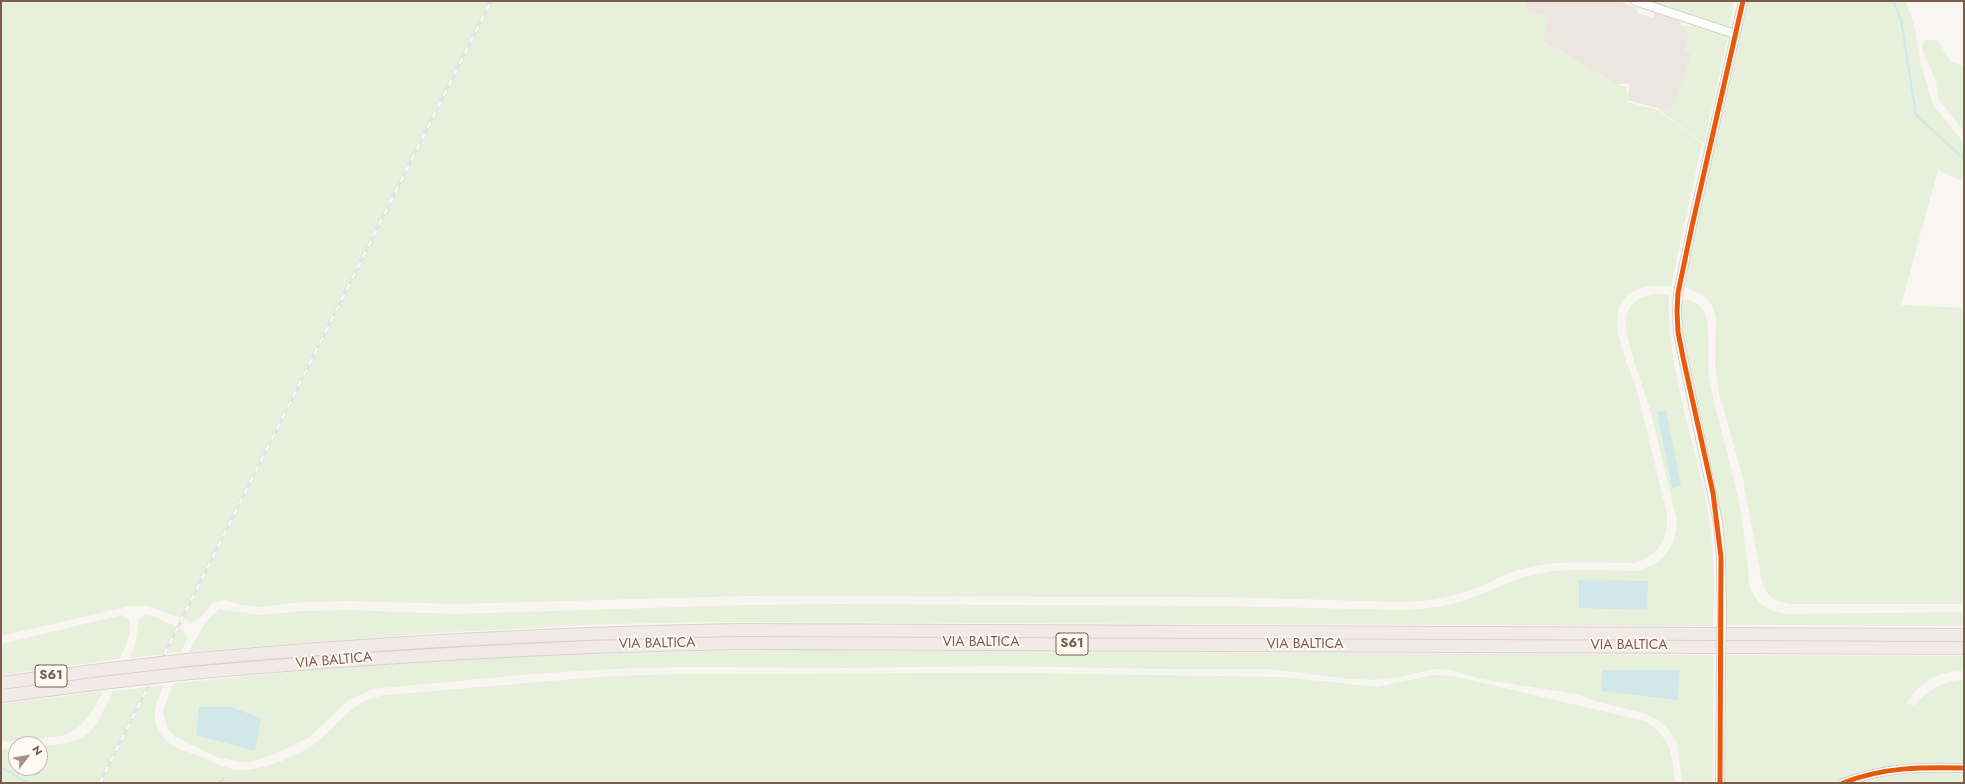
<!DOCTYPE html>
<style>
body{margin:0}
#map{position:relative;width:1965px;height:784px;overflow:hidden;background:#f9f5f0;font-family:Jost,sans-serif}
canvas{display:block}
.frame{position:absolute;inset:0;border:2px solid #7a5c4d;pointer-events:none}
.north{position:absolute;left:8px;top:736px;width:40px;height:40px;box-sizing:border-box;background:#fffaf3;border:1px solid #cabbb1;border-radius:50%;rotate:59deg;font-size:11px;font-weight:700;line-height:16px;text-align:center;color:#7a5c4d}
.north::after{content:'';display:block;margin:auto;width:14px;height:18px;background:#a69286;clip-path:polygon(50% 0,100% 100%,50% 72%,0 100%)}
</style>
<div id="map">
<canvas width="1965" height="784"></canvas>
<div class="frame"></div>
<div class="north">N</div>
</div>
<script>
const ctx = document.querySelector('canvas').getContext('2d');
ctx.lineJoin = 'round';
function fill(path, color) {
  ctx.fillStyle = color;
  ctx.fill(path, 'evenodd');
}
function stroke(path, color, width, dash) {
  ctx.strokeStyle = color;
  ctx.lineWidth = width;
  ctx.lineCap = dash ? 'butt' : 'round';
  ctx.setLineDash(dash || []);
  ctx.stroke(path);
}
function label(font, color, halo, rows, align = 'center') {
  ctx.font = font + ' Jost,sans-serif';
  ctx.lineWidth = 3.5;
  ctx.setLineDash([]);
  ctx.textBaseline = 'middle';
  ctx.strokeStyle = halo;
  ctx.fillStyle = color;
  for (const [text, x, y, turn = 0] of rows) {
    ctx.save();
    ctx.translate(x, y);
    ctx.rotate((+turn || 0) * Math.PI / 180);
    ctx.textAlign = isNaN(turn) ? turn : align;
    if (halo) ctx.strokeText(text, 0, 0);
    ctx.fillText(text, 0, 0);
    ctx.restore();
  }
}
fill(new Path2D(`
 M1462 1H1619L1636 7 1638 13 1653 18 1655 13 1681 21 1680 25 1686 27 1692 25 1726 36 1702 142 1657 108 1627 100 1630 84H1616L1543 41Z`), '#ede5e0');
fill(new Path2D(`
 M1 1 1527 2 1525 9 1549 17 1543 41 1616 84 1627 87V102L1658 110 1702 143 1671 286C1650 285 1623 286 1618 313 1613 335 1631 370 1637 392 1648 433 1657 474 1667 514 1668 541 1660 554 1634 563 1597 563 1557 559 1522 569 1506 573 1492 581 1477 588 1453 597 1428 601 1403 602L1220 597 745 596 457 604 350 601 303 602 260 607 242 605 225 600 213 602 202 616 192 622 148 606H130L1 636Z
 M1643 1H1734L1729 27H1722Z
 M1746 1H1906L1915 28 1920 61 1933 105 1964 143V182L1938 170 1901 305 1964 308V604H1790C1774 601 1768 598 1762 582L1742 474 1719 393 1715 367 1716 317 1712 305 1704 296 1684 286Z
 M1692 25 1728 36 1704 143 1657 108 1672 109 1691 54 1683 51 1689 33 1685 32 1686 27Z
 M1925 40H1937L1951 62 1964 66V131L1939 100 1936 82 1922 48Z
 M1658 294 1669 295C1666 361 1691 429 1704 492 1714 536 1715 581 1713 626L706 622 613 624 433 633 188 652 206 622 219 609 260 615 301 611 350 610 455 614 746 605 838 604 1221 606 1403 610C1427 609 1449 606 1472 598 1494 590 1514 578 1538 574 1569 567 1604 571 1636 571 1664 563 1676 549 1677 519 1666 480 1659 441 1648 403 1642 383 1623 335 1626 317 1630 301 1643 295 1658 294Z
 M1687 299C1694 301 1700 305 1704 311 1711 322 1707 361 1709 377 1717 421 1732 464 1740 508 1743 528 1745 548 1748 568 1749 577 1748 584 1752 592 1759 606 1772 612 1787 614L1964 612V626L1726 625V555L1722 518 1682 333V301Z
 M122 615 129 619C132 633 126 647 119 659L1 675V644Z
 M145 615 156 617 183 630 187 639 181 652 129 658 135 645 139 619Z
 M739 634 1713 638V642L867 638 183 668 185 666 416 646Z
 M812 650 1713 655V783H1682L1677 742 1668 729 1658 720 1647 714 1599 702 1576 694 1481 679 1450 670 1434 669 1400 677 1375 680 1351 679 1269 669H1165L996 666 845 668 685 667 611 669 533 674 372 689 347 701 310 737 275 754 251 762H241L216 757 176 737 167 728 163 711 173 684 176 683C234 678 293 671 351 667 504 654 658 651 812 650Z
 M1726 655 1964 656V671C1937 671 1920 682 1906 704L1915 705C1928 690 1943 680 1964 680V783H1725Z
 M1023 673 1283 677 1377 687 1434 675 1452 676 1645 721C1672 738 1672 755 1675 783H1V750L16 748V768H40V746C91 743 92 734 113 691L164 685C155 703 149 720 164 738 172 748 192 753 204 758 215 763 227 769 239 770 260 771 296 757 313 745 331 732 345 712 364 701 370 698 378 697 385 695L611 676 684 674Z
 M98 675 97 678 1 691V687Z
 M103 691C93 711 84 729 61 736L1 742V704Z`), '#e7f0db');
fill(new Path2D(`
 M1666 410 1681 486 1672 488 1657 412Z
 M1579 580 1648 581 1647 610 1579 608Z
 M1602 670H1680L1677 700 1601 691Z
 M199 707H231L261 718 255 751 196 735Z`), '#d0e8ea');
stroke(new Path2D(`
 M1893 1 1901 20 1916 115 1964 159
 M1 767 28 783
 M219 783 224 778`), '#d0e8ea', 2);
const minor = new Path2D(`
 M1635 1 1735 34
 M1722 618 1721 557 1718 522 1684 362 1678 332 1677 311 1678 293 1692 226 1743 1
 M1720 783 1721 663
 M1843 783C1883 767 1922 767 1964 768`);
const highway = new Path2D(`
 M187 660C371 643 555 633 739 630L1964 635
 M180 674C367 657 554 646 742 643L1964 648
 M1 683 101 670
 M1 696 94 684`);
stroke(minor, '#d7d1cb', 10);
stroke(highway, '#dad1cc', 14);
stroke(minor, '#fefefd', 8);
stroke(highway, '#f2eae7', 12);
const rail = new Path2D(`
 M100 783 491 1`);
stroke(rail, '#e6e3e7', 3.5);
stroke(rail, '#fffaf3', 2, [6]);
const minorBridge = new Path2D(`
 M1721 663 1722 618`);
const highwayBridge = new Path2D(`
 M101 670 187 660
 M94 684 180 674`);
stroke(minorBridge, '#d7d1cb', 10, []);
stroke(highwayBridge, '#dad1cc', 14, []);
stroke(minorBridge, '#fefefd', 8);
stroke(highwayBridge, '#f2eae7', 12);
stroke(new Path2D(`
 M1720 783 1721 557 1713 493 1684 362 1678 332 1677 311 1678 293 1692 226 1743 1
 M1843 783C1883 767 1922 767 1964 768`), '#e8590c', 5);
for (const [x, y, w] of [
 [1072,644,32],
 [51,676,32]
]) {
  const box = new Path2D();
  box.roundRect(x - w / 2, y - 11, w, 22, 3);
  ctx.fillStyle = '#fffaf3';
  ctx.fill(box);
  stroke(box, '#7a5c4d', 1);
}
label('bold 13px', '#7a5c4d', null, [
 ["S61",1072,644],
 ["S61",51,676]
]);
label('14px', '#7a5c4d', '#fffaf3', [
 ["VIA BALTICA",981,643],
 ["VIA BALTICA",657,644,-1],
 ["VIA BALTICA",1305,645],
 ["VIA BALTICA",1629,646],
 ["VIA BALTICA",334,661,-5]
]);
</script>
